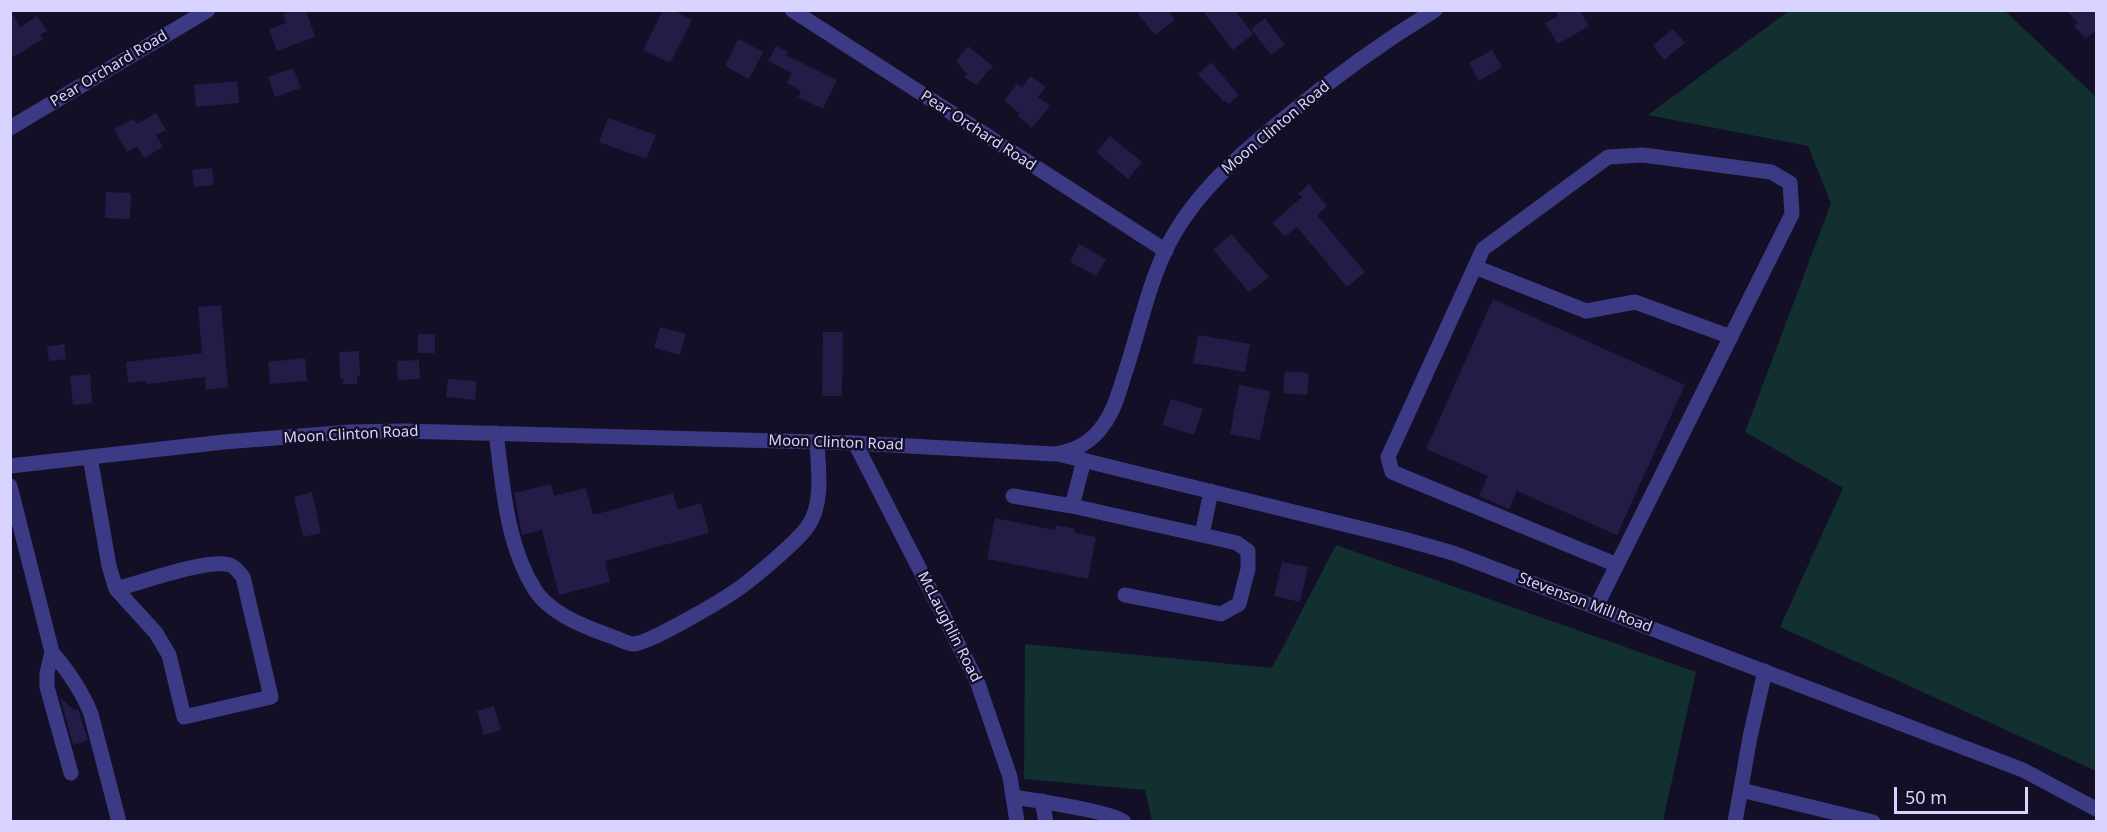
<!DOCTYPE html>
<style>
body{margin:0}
#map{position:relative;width:2107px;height:832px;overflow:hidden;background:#130f26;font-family:"Noto Sans",sans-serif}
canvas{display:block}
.frame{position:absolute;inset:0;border:12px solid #d9d4ff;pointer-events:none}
.scale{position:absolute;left:1894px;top:787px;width:134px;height:27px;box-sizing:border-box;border:3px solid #d9d4ff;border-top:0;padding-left:8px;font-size:18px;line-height:21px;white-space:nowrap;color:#d9d4ff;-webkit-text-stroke:4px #130f26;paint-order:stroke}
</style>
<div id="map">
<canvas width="2107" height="832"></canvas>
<div class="frame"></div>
<div class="scale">50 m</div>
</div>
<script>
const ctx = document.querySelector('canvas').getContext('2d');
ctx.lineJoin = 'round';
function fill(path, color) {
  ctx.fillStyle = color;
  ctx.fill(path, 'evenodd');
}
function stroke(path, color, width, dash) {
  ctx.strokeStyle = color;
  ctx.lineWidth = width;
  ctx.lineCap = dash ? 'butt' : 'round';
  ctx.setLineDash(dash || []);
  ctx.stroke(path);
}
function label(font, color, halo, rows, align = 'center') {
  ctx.font = font + ' "Noto Sans",sans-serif';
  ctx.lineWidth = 5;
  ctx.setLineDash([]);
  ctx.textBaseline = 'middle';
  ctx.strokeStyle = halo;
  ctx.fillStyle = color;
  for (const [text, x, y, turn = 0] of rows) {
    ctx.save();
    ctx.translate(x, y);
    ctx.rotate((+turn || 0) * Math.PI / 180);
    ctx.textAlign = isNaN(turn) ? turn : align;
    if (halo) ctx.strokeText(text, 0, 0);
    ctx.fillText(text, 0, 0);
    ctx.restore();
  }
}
fill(new Path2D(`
 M1790 10 2005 11 2096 97V771L1780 627 1843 488 1745 432 1831 203 1808 146 1648 115Z
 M1336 545 1696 672 1663 821H1152L1145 790 1024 779 1025 644 1272 668Z`), '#12302f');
fill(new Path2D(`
 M10 10 20 27 37 16 47 31 40 35 43 39 10 59Z
 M293 10H306L315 37 277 51 269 29 286 23 283 14Z
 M663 10H673L692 20 670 63 643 50Z
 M1135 10H1168L1175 20 1155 35Z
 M1202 10H1235L1253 34 1233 50Z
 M1554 10H1580L1589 26 1558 44 1545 23 1558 16Z
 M2066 10H2097V29L2086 39 2074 26 2078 23Z
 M1265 18 1285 45 1271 55 1251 29Z
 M1673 29 1685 43 1664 60 1653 45Z
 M738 39 763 52 749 79 725 66Z
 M776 46 788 52 786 55 837 80 823 109 798 97 801 91 787 83 792 73 768 61Z
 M968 46 993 66 976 85 964 77 967 74 956 61Z
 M1492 50 1502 67 1479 81 1469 63Z
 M1211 62 1239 95 1229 104 1226 101 1224 102 1198 74Z
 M293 68 301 88 275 97 268 77Z
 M1031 76 1046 87 1038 97 1050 106 1032 128 1018 116 1020 114 1004 100 1017 84 1022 87Z
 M237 81 239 103 196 107 194 85Z
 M156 113 166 130 156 135 163 147 144 158 137 146 127 152 114 129 134 119 137 124Z
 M608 118 656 135 646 159 599 142Z
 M1110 136 1142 162 1128 179 1096 152Z
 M212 168 214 185 194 187 192 170Z
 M1309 184 1327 206 1317 215 1365 272 1347 287 1297 227 1285 237 1272 223 1302 197 1298 194Z
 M106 192 131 193 130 219 105 218Z
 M1231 234 1269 277 1249 292 1213 250Z
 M1079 244 1106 259 1096 276 1070 262Z
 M1493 299 1685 385 1617 535 1517 491 1509 509 1479 496 1488 476 1426 449Z
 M221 305 228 387 206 390 205 377 147 384 146 381 128 383 126 362 202 353 198 307Z
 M660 327 686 334 680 355 654 348Z
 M823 332H843L842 396H822Z
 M418 334H435V353H418Z
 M1198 335 1250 344 1245 372 1193 363Z
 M64 344 66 359 49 361 47 347Z
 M359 351 360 376 357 377V384H343V378H340L339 352Z
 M305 358 307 381 270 384 268 362Z
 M419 360 420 379 398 380 397 361Z
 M1285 371 1309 373 1307 395 1283 393Z
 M90 374 92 403 73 405 70 376Z
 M448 379 477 381 475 400 446 397Z
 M1239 385 1270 391 1260 440 1230 434Z
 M1171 399 1203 409 1194 435 1162 425Z
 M551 484 554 496 586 488 593 515 673 493 678 510 701 503 709 533 605 561 610 582 559 595 542 530 522 535 514 493Z
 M312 492 321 533 303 537 294 497Z
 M995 518 1055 530 1056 525 1075 529V533L1096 537 1088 579 987 559Z
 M1282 562 1308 567 1300 602 1274 596Z
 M60 697 74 710 78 709 88 740 73 745Z
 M494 706 501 730 484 735 477 711Z`), '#241b47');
stroke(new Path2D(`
 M792 10 1166 251
 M10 128 208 10
 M1475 267 1586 311 1635 302 1731 337
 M496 433C503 486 506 544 535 590 551 615 590 629 616 638 621 640 628 644 633 644 649 644 726 598 741 587 757 575 798 541 808 526 824 503 818 468 817 442
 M855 443 977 681 1010 777 1017 822
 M1058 454 1400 538 1453 553 2023 770 2096 809
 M90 457 109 566 116 589 156 633 169 655 184 717 271 697 243 577C239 573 236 567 230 565 208 558 140 583 116 589
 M10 466 224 442 350 432 403 431 855 443 1055 454C1075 451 1093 441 1104 424 1115 409 1120 388 1126 370 1139 330 1148 287 1166 249 1193 194 1240 154 1287 116 1334 77 1383 42 1435 10
 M10 486 52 652C68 671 82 691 91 714L119 822
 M1013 496 1072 506 1084 460
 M1072 506 1202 535 1211 491
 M1125 595 1221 614 1239 604 1248 569V551L1237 543 1202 535
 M1596 607 1792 214 1790 183 1771 172 1643 155 1608 157 1483 249 1388 457 1392 472 1617 565
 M52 652 47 673V687L71 773
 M1741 790 1873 822
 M1014 797C1032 800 1115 812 1124 822
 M1042 801 1046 822
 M1735 822 1750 737 1765 671`), '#3d3a85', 15);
label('15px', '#d9d4ff', '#130f26', [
 ["Pear Orchard Road",109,69,-31],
 ["Moon Clinton Road",1276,128,-40],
 ["Pear Orchard Road",978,131,33],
 ["Moon Clinton Road",351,435,-3],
 ["Moon Clinton Road",836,443,2],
 ["Stevenson Mill Road",1585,603,21],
 ["McLaughlin Road",949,627,63]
]);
</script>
